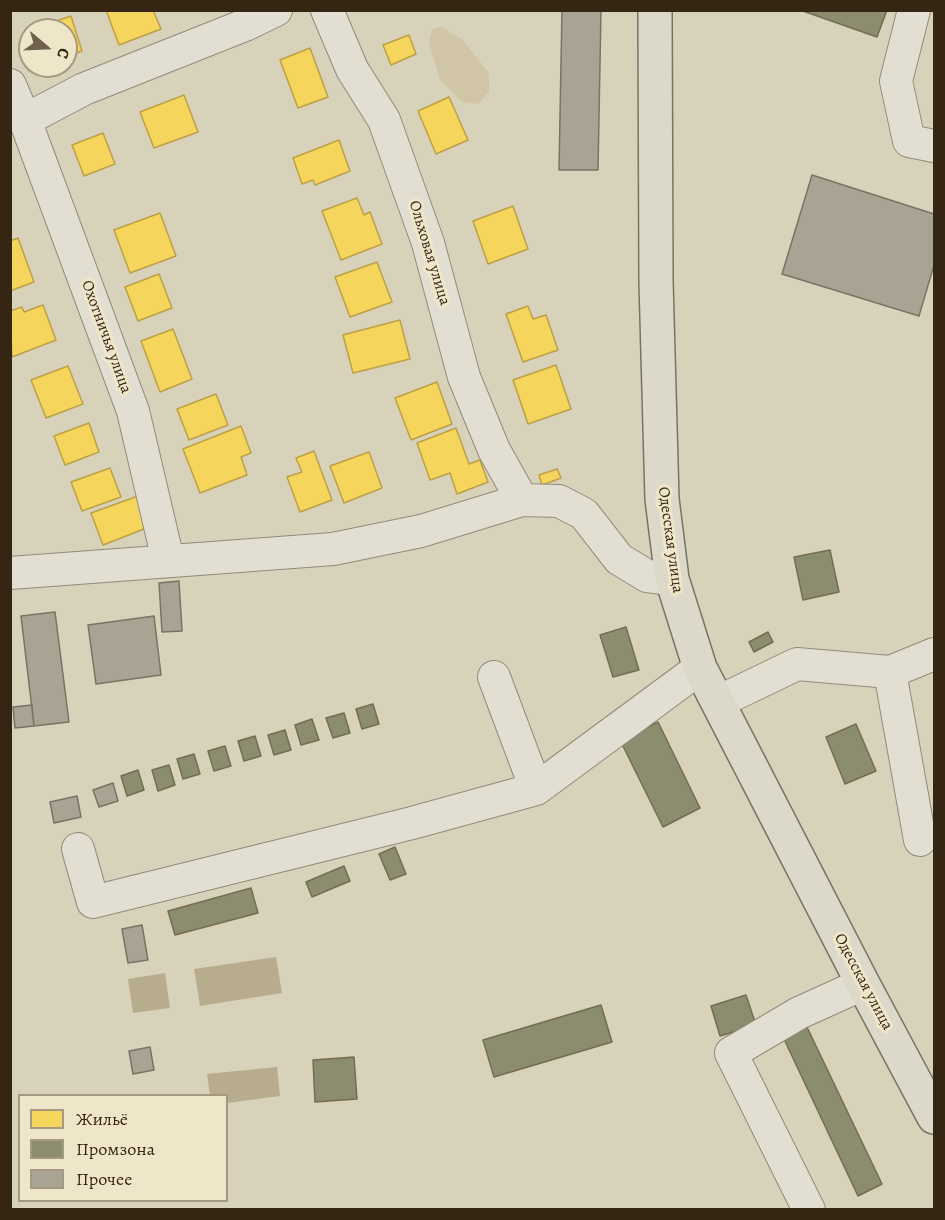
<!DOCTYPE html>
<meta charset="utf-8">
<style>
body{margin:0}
#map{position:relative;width:945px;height:1220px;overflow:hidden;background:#d9d2bb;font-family:Alegreya,serif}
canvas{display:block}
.frame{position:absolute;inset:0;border:12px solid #352614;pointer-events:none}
.legend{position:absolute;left:18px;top:1094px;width:210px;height:108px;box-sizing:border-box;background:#efe6ca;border:2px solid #a59981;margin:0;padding:8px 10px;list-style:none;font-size:18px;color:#352614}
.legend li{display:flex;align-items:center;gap:12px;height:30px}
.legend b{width:30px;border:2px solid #a59981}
.north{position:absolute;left:18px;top:18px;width:60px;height:60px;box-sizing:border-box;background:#efe6ca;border:2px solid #a59981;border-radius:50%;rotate:109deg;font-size:16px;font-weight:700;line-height:24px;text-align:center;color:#352614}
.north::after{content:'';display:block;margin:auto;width:21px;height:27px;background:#6e624e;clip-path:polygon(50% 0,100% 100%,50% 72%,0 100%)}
</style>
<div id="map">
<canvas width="945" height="1220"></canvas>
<div class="frame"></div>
<ul class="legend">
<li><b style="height:16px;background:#f6d55c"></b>Жильё</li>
<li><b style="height:16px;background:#8c8c6e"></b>Промзона</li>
<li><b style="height:16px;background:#a9a393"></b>Прочее</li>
</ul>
<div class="north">С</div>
</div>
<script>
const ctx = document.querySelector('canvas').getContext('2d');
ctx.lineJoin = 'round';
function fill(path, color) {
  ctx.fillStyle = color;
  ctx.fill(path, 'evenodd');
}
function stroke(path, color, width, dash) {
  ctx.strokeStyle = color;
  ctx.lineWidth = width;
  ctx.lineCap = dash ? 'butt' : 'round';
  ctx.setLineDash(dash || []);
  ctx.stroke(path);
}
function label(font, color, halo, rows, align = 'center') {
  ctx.font = font + ' Alegreya,serif';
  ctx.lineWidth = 6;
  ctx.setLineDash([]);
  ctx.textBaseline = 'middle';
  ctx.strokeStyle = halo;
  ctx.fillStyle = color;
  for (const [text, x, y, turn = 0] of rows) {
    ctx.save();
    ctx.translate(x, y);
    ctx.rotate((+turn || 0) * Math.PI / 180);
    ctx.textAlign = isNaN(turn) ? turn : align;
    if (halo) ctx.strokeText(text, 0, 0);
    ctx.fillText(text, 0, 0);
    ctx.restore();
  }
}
fill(new Path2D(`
 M442 27 463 40 489 73V92L478 104 462 102 440 80 429 42 432 29Z`), '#d0c5a6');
fill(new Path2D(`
 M276 957 282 993 200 1006 194 969Z
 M165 973 170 1008 133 1013 128 979Z
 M277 1067 280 1096 227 1103 226 1096 210 1095 207 1074Z`), '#b8ac8e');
const homes = new Path2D(`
 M106 10H153L161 29 119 45Z
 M71 16 82 51 66 57V30L33 29Z
 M409 35 416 54 391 65 383 45Z
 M310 48 328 97 298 108 280 60Z
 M184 95 198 132 154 148 140 112Z
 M449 97 468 140 436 154 418 111Z
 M103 133 115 164 84 176 72 145Z
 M339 140 350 171 315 185 313 180 302 184 293 158Z
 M357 198 364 215 370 212 382 244 341 260 322 211Z
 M513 206 528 249 488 264 473 221Z
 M160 213 176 256 130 273 114 230Z
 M18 238 34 282 10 291V241Z
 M377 262 392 302 350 317 335 277Z
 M159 274 172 308 138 321 125 287Z
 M43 305 56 340 12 357 10 311 22 307 24 312Z
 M528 306 533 319 546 315 558 350 523 362 506 314Z
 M400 320 410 359 353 373 343 335Z
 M173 329 192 379 160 392 141 341Z
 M556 365 571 409 528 424 513 380Z
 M68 366 83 404 46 418 31 380Z
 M437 382 452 424 411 440 395 398Z
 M216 394 228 425 189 440 177 409Z
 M89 423 99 452 65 465 54 436Z
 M241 426 251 453 241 457 247 475 200 493 183 449Z
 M456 428 469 464 480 460 488 482 457 494 450 473 430 480 417 443Z
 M314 451 332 500 300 512 287 477 302 472 296 458Z
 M369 452 382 488 344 503 330 466Z
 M110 468 121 497 82 511 71 482Z
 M557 469 561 478 542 485 539 475Z
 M138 496 149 527 103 545 91 513Z`);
fill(homes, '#f6d55c');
stroke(homes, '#bca046', 1.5);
const industry = new Path2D(`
 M800 10H887L877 37Z
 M830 550 839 592 803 600 794 557Z
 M626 627 639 670 613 677 600 635Z
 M768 632 773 642 754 652 749 642Z
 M373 704 379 724 362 729 356 709Z
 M344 713 350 733 333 738 326 718Z
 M312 719 319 740 301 745 295 725Z
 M658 722 700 808 663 827 620 740Z
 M856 724 876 771 845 784 826 737Z
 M285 730 291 750 274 755 268 735Z
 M255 736 261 756 244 761 238 741Z
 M225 746 231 766 214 771 208 751Z
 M194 754 200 774 183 779 177 759Z
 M169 765 175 785 158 791 152 770Z
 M138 770 144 790 127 796 121 776Z
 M395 847 406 874 390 880 379 854Z
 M344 866 350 881 312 897 306 882Z
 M251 888 258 913 175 935 168 911Z
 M746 995 756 1025 720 1036 711 1006Z
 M601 1005 612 1042 494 1077 483 1040Z
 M806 1025 882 1184 858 1196 783 1037Z
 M354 1057 357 1099 315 1102 313 1060Z`);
fill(industry, '#8c8c6e');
stroke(industry, '#726d53', 1.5);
const building = new Path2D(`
 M562 10H601L598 170H559Z
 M812 175 934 214V265L919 316 782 274Z
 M179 581 182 631 162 632 159 583Z
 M55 612 69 722 34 726 21 616Z
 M154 616 161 675 96 684 88 625Z
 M32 705 34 726 15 728 13 707Z
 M113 783 118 801 99 807 93 790Z
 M77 796 81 817 54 823 50 802Z
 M142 925 148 960 128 963 122 929Z
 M150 1047 154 1070 133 1074 129 1051Z`);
fill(building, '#a9a393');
stroke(building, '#797365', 1.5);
const minor = new Path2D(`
 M327 10 352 69 384 120 428 243 464 377 494 450 522 500
 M914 10 896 81 909 141 934 146
 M10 85 25 120 133 411 168 560
 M25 120 84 89 245 25 276 10
 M10 573 333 549 421 531 522 500 559 501 584 514 619 559 647 576 672 579
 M890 672 934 654
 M494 677 536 789
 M718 702 797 664 890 672 920 840
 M78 849 93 902 412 823 536 789 700 668
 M809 1210 731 1053 799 1013 863 984`);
const major = new Path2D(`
 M655 10 656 281 662 499 672 579 700 668 863 984 934 1117`);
stroke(minor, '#908a7b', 34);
stroke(major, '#797365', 36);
stroke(minor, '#e2ded2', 32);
stroke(major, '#dcd8ca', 33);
label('16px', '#352614', '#efe6ca', [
 ["Ольховая улица",429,253,73],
 ["Охотничья улица",106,337,70],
 ["Одесская улица",670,540,82],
 ["Одесская улица",863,982,62]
]);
</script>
